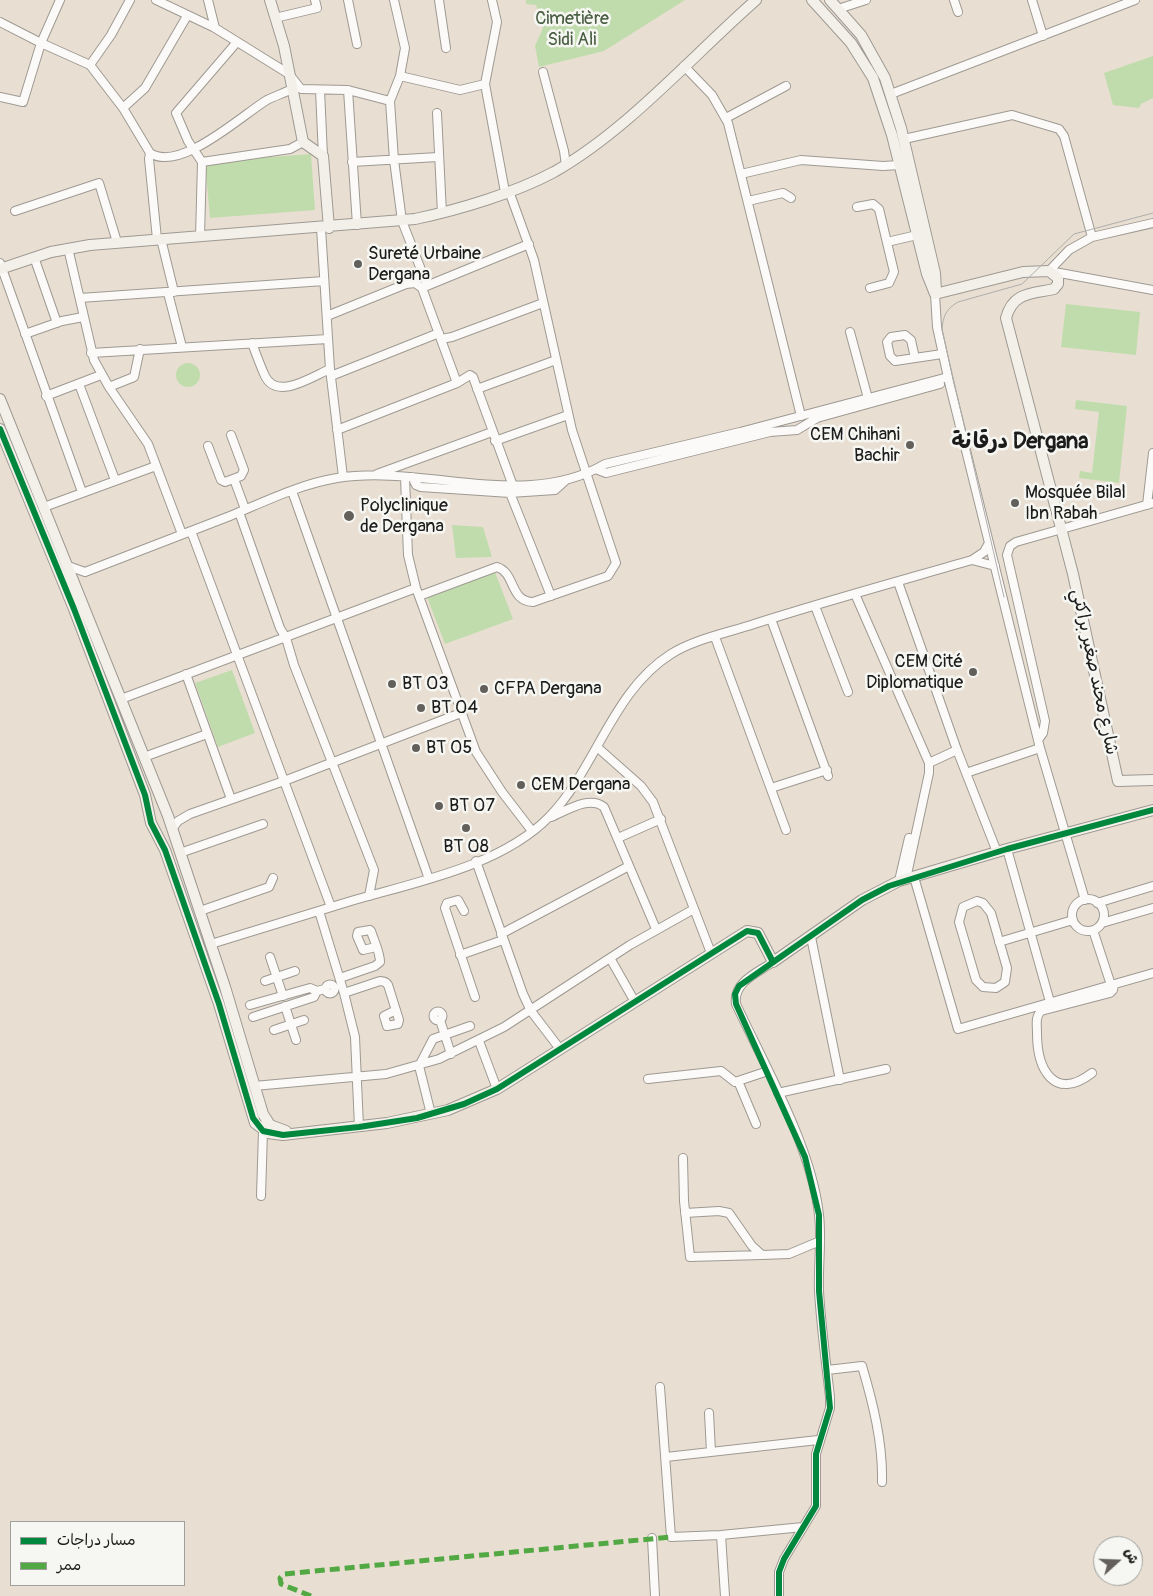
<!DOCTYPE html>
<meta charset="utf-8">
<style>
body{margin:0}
#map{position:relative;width:1153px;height:1596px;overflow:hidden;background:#e8dfd2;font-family:Pangolin,"Playpen Sans Arabic",sans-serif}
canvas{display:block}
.legend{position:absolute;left:10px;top:1521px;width:175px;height:65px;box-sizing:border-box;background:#f6f6f2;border:1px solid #9f9f9c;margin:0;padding:6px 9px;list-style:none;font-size:15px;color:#1c1c1c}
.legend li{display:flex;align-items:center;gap:10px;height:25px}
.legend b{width:25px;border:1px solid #9f9f9c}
.north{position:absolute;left:1093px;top:1536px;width:50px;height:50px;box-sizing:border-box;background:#f6f6f2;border:1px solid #9f9f9c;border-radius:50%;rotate:70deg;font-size:14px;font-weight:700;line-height:20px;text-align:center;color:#1c1c1c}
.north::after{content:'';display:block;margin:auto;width:18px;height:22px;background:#63605c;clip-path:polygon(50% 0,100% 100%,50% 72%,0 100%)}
</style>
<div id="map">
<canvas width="1153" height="1596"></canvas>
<ul class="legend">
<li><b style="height:6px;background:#00873e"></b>مسار دراجات</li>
<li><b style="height:6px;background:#52a943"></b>ممر</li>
</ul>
<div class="north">ش</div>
</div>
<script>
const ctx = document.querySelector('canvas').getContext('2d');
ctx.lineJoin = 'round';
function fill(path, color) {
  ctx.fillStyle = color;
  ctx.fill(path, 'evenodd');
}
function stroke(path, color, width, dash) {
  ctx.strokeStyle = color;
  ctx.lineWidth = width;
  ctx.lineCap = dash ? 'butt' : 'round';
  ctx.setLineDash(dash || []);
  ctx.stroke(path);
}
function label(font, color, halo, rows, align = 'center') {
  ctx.font = font + ' Pangolin,"Playpen Sans Arabic",sans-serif';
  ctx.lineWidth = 5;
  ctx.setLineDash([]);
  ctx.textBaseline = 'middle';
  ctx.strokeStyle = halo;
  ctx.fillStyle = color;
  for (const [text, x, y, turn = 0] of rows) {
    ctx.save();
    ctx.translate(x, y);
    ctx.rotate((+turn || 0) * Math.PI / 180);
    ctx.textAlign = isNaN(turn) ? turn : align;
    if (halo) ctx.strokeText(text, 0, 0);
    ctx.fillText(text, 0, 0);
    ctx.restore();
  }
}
fill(new Path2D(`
 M526 0H685L604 51 539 67 535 46 543 28 536 5 526 4Z
 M1153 56V98L1141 104 1139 108 1113 105 1104 73Z
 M311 154 315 210 210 218 205 162Z
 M1066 304 1140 312 1136 355 1061 347Z
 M176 375a12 12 0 1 1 24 0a12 12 0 1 1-24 0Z
 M1076 400 1127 406 1119 483 1079 478 1080 471 1092 473 1099 412 1075 409Z
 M452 525 483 527 492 557 456 558Z
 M495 572 513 619 445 644 427 597Z
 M232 670 255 733 218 747 195 683Z`), '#c0dcac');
const street = new Path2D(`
 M156 0 215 28 289 74 301 89 348 90 390 101 394 160 402 221 427 285
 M208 0 215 28
 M348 0 357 44
 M439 0 446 48
 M492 0 497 22 485 84 505 192
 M954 0 958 12
 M1032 0 1043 36
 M838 9 866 0
 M275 18 317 8 315 0
 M0 22 41 43 60 0
 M90 65 111 35 130 0
 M684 66 712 95 728 123 801 416
 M543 72 564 151 566 165
 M400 76 460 90 485 84
 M320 90 323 156
 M348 90 357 225
 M891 94 1135 0
 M0 97 23 102 41 43 90 65 123 108 150 153C180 173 242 115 267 100 275 96 284 93 292 89
 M390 101 400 76 405 48 394 0
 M123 108 145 88 187 16
 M437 113 442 213
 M726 118 786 86
 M904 139 1012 115 1059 129 1064 136 1092 237
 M150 153 149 159 157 239
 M202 162 290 149 303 142
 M352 162 438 157
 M741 174 801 160 883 166 900 165
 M748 201 783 193 791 198
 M857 207 873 204 879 209 894 272 889 283 870 288
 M15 211 99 183 117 242
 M321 228 330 369 343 477
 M200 237 202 162 188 141 176 113 237 42
 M161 239 174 292
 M887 242 917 235
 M68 248 94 360 109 387 148 444 182 534
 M34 257 57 323
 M0 263 82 492
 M1049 271 1069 250 1092 237 1153 223
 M1049 271 1153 290
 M424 287 529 244
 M168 293 182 347
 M935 294 937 327 949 382 1040 748 1085 900
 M80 298 324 281
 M327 316 406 284 415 283 422 288 457 383
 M850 332 869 402
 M25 334 62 321 83 317
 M905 335 911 340 915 358 895 361 890 356 887 342 891 337Z
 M441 339 452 337 543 303
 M252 343C256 354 260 365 265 376 277 401 313 376 330 369
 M91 353 328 339
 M915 358 942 354
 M331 376 439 333
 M79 384 115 480
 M109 387 134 377 140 349
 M477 389 556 360
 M46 396 101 375
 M337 430 457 383 470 375 473 377 513 486
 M495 441 568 415
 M208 446 221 480 225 482 241 476 244 470 231 435
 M598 470 606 473 770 432 797 430 817 418 940 384
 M377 474 492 432
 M405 477 408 555 416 588 476 752 502 792 532 831
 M412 477 416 485 421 487 510 493 555 490 565 481
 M234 479 245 509
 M292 491 429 879
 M510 493 551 596
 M1147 505 1153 453
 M44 507 156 466
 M239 512 280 628 286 638 294 665 374 870 369 896
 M191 531 331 907
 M972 560 995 566
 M68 566 85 572C133 553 182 535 230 516 264 502 300 484 337 478 425 464 525 511 605 464L740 432 948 377
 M898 582 957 750 997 852
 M855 594 929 763V773L906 879
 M419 596 497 567C516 573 509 601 533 602L608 576 616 563 572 430 534 260 509 191
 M815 606 848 692
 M771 619 828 776
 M715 637 786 830
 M186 674 231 799
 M121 699 416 588
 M1038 740 1043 733 1045 721 1007 555 1010 546 1016 542 1153 503
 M597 747 641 786 653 802 711 953
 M144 757 207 734
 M929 763 957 750
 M966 773 1040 748
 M771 788 827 770
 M551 817C566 811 589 795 604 807L656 929
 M172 829 178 821 190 814 284 781 461 713
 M618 838 661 819
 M1007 849 1050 1002
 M180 853 263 824
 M476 861 523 994 531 1011 560 1049
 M914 877 958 1029 1153 973
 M899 881 909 838
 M1072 915a16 16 0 1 1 32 0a16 16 0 1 1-32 0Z
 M977 901 983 903 991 913 1007 968 1005 982 996 988 983 987 976 980 959 922 963 907Z
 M1097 903 1153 886
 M200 911 269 887 273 878
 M319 911 344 993 355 1037 359 1127
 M464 911 458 900 447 903 445 908 475 997
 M1102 923 1153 908
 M1093 930 1111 985
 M501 934 629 866
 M811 937 840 1080
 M999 942 1073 920
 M211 944C258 930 304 915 351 901 416 882 501 866 549 817 596 769 612 691 671 654 695 639 727 633 754 624 826 601 899 581 972 560L984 552 989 543
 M460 955 503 940
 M270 957 283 996
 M610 958 635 1002
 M773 962C757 973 733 982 736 1004 765 1066 812 1148 819 1215 822 1240 818 1266 819 1291 821 1326 826 1362 830 1397V1408L816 1454V1506L784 1559 779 1572V1596
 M340 978 375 966 380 962C380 952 374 941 371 931L370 930 358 932 357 936 363 950 376 947
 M265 981 295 971
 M325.5 989a4.5 4.5 0 1 1 9 0a4.5 4.5 0 1 1-9 0Z
 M344 993 380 981C385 981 388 983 389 988L399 1020 398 1024 387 1026 384 1016 396 1010
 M250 1005 310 988 317 991
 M285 1006 296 1040
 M433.5 1016a4.5 4.5 0 1 1 9 0a4.5 4.5 0 1 1-9 0Z
 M253 1017 314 997 317 991 325 989
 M440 1020 451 1054
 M274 1030 304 1020
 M479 1041 497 1089
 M1092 1073C1054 1102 1037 1069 1037 1033 1037 1025 1035 1017 1041 1011L1110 993 1113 990 1114 984
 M648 1079 721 1071 735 1082 768 1071
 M738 1081 756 1124
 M254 1086 386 1074 439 1059 504 1027 630 945 694 909
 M778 1093 886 1069
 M431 1114 419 1066 433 1039 470 1026
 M683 1158 684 1201 690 1257 762 1255
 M261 1196 263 1131
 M685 1213 719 1211 729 1213 752 1246 762 1255 789 1254 820 1241
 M827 1370 862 1366C873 1403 883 1443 882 1482
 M660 1387 671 1537 721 1535 803 1527
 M709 1413 711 1452
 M666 1457 818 1440
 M721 1535 725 1596
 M652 1538 655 1596`);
const secondary = new Path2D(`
 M270 0 284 46 303 142 323 156 329 228
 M812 0 851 43 873 78 892 135 927 274 935 294
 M830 0 861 35 885 78 901 128 935 273 936 291
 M0 269 51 252 90 245 415 219C458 210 515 193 554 172 628 130 692 56 756 0
 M935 294 1023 272 1049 271 1058 278V284L1054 289C1031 294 1013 292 1006 318L1073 574 1118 781 1153 780
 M0 399 168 816 225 987 263 1114 270 1125 286 1131
 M0 429 74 609 145 795 151 823 165 850 219 1004 255 1123 268 1133 283 1135 387 1123 448 1110 497 1089 747 931 758 933 773 962 862 900 899 881 1007 849 1153 810`);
stroke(street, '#9e9992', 10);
stroke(secondary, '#9e9992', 12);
stroke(street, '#fcfaf8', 8);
stroke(secondary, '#f3f0ea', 10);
stroke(new Path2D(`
 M1004 597 942 330C943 316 946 309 958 302L1022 284 1074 234 1153 213`), '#aeadab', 1);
stroke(new Path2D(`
 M311 1596 281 1584 280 1578 284 1574 671 1537`), '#52a943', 5, [10, 5]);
stroke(new Path2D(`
 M0 429 74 609 145 795 151 823 165 850 219 1004 253 1118 263 1131 283 1135 359 1127 417 1118 464 1104 497 1089 747 931 758 933 773 962
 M779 1596V1572L784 1559 816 1506V1454L830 1408 819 1291V1215L805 1157 736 1004 735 994 739 986 862 900 889 886 1007 849 1153 810`), '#00873e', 6);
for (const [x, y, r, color] of [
 [358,264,5,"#63605c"],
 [910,445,5,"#63605c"],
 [1015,503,5,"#63605c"],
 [349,516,6,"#63605c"],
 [973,672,5,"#63605c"],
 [392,684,5,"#63605c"],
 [484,689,5,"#63605c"],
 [421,708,5,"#63605c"],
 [416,748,5,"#63605c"],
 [521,785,5,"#63605c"],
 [439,806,5,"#63605c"],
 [466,828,5,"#63605c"]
]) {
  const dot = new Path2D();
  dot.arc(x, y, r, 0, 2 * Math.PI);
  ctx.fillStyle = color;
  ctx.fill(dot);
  stroke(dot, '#f6f6f2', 2);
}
label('18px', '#4a5e43', '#f6f6f2', [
 ["Cimetière",572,19],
 ["Sidi Ali",572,40]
]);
label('18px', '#1c1c1c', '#f6f6f2', [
 ["Sureté Urbaine",368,254],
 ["Dergana",368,275],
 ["CEM Chihani",900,435,"right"],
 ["Bachir",900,456,"right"],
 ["Mosquée Bilal",1025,493],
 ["Ibn Rabah",1025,514],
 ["Polyclinique",360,506],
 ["de Dergana",360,527],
 ["CEM Cité",963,662,"right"],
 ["Diplomatique",963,683,"right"],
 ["BT 03",402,684],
 ["CFPA Dergana",494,689],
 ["BT 04",431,708],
 ["BT 05",426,748],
 ["CEM Dergana",531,785],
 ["BT 07",449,806],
 ["BT 08",466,847,"center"]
], 'left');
label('18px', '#1c1c1c', '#f6f6f2', [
 ["شارع محند صغير براكتي",1094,672,78]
]);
label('bold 22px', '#1c1c1c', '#f6f6f2', [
 ["درقانة Dergana",1020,442]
]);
</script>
